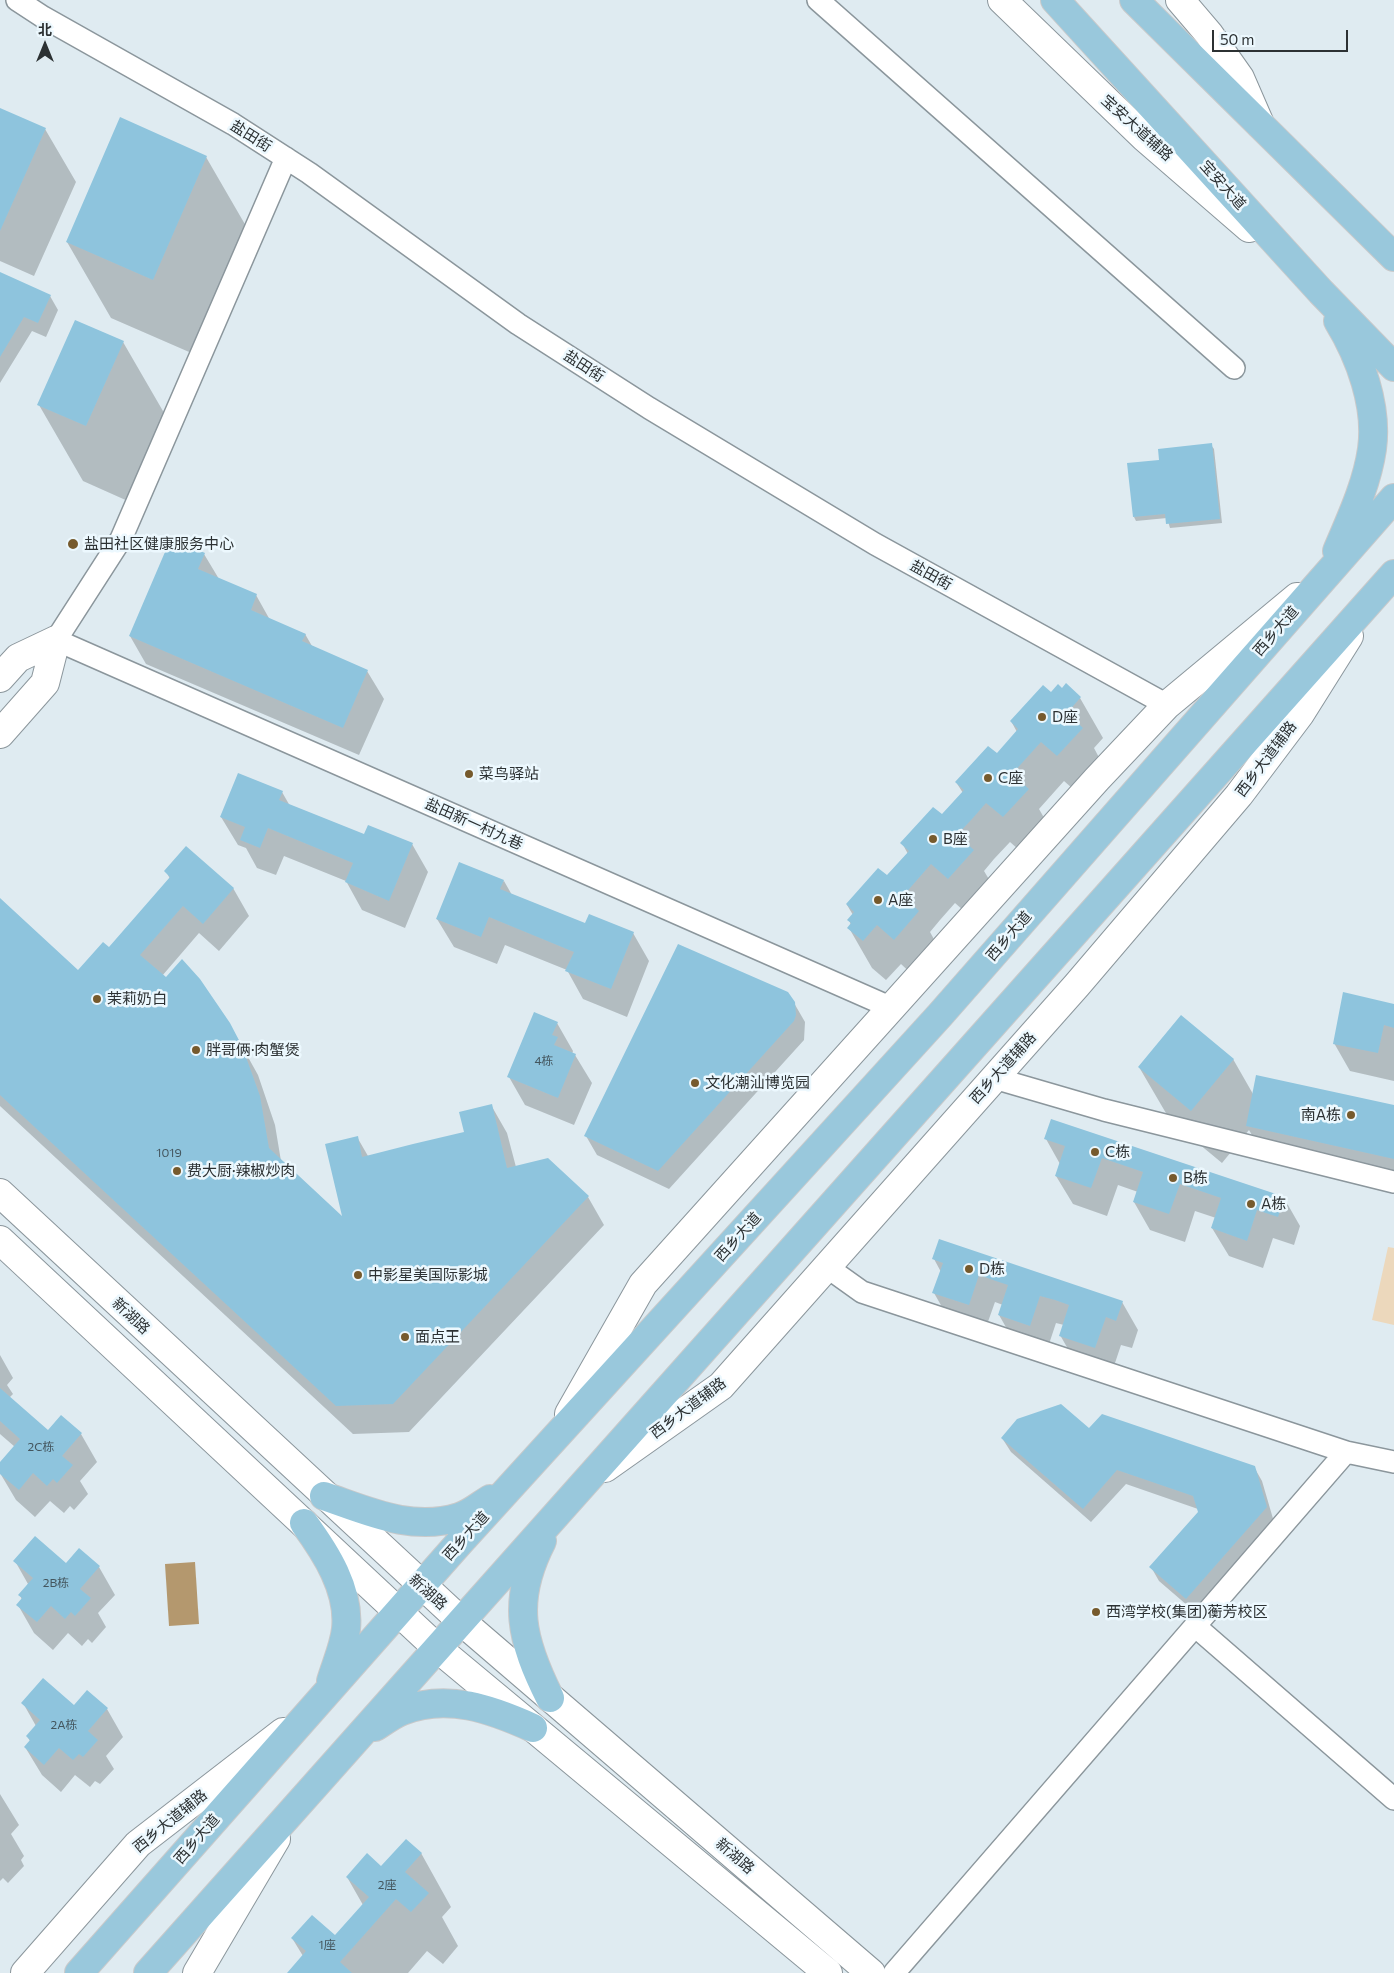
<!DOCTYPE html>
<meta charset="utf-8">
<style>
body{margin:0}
#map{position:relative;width:1394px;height:1973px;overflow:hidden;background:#dfebf1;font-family:Commissioner,"Noto Sans SC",sans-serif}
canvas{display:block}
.north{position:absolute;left:20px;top:20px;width:50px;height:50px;-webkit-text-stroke:4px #ecf8fe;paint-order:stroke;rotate:0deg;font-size:14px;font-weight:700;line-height:20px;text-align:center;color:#2c3133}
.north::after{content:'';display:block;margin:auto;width:18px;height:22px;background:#2c3133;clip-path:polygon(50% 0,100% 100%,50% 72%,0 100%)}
.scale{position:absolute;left:1212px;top:30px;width:136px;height:22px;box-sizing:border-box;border:2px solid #2c3133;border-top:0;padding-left:6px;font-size:15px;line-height:18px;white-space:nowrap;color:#2c3133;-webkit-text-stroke:4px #ecf8fe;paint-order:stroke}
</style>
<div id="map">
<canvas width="1394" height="1973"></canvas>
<div class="north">北</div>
<div class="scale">50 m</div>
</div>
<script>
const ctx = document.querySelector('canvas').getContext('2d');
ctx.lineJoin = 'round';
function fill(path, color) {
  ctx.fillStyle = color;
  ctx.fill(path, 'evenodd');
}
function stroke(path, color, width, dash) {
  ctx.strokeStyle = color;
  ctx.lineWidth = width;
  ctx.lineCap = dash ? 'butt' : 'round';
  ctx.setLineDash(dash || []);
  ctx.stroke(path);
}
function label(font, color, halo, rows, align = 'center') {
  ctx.font = font + ' Commissioner,"Noto Sans SC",sans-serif';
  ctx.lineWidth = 5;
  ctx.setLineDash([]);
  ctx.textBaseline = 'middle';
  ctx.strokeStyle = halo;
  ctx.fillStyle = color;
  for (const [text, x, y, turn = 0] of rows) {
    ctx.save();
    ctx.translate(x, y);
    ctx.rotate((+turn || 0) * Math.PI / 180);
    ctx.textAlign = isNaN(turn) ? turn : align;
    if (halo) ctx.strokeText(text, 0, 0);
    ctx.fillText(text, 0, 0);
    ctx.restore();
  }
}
fill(new Path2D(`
 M1388 1247 1394 1248V1325L1372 1320Z`), '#ecd8bc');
fill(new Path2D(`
 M195 1562 199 1624 169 1626 165 1564Z`), '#b4986e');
fill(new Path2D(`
 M0 109 45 129 76 182 34 276 0 261Z
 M206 157 250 233 196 355 111 318 67 242Z
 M0 274 50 296 58 310 46 337 32 331 0 383Z
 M123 342 167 418 130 502 83 481 39 405Z
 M1211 445 1214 449 1222 523 1170 528 1167 518 1136 521 1134 517 1161 461Z
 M204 554 219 579 256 595 270 620 305 634 312 646 367 671 384 699 359 755 146 664 130 636Z
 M1062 689 1080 698 1103 738 1094 748 1105 769 1081 796 1064 781 1039 809 1051 830 1027 857 1010 842 994 859 984 871 996 891 972 918 955 903 940 920 930 932 941 952 917 979 901 964 886 980 872 968 849 928 851 925 849 920 853 915 847 905 888 877 908 854 902 843 942 816 963 793 956 782 997 755 1017 732 1011 721 1051 694Z
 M282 792 290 806 365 836 412 844 428 872 405 928 362 910 346 881 284 856 276 875 257 868 246 848 238 845 221 817Z
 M166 871 233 888 249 916 219 951 199 933 162 976 229 1023 258 1075 275 1125 281 1161 345 1220 357 1137 368 1156 466 1133 491 1105 507 1133 516 1167 588 1197 604 1225 409 1432 353 1434 0 1106V900L78 972 109 949 170 879Z
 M504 881 512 895 586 925 633 933 649 961 627 1017 583 999 567 970 505 945 497 964 454 947 437 919Z
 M794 1003 805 1022 804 1040 669 1189 597 1155 586 1136Z
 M1394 1005V1081L1350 1071 1334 1043Z
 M557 1023 573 1051 572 1054 575 1055 592 1083 574 1125 525 1105 509 1077Z
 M1233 1059 1253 1094 1394 1107V1183L1263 1154 1249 1130 1222 1163 1170 1120 1139 1067Z
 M1046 1139 1284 1198 1300 1226 1294 1245 1273 1238 1263 1268 1229 1256 1212 1228 1216 1218 1195 1211 1185 1242 1150 1230 1134 1202 1138 1192 1118 1185 1107 1216 1073 1204 1056 1176 1060 1164Z
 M934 1259 1122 1302 1138 1330 1132 1348 1121 1345 1111 1375 1076 1363 1060 1335 1064 1325 1056 1323 1046 1353 1015 1343 999 1315 1003 1305 995 1302 984 1333 950 1321 934 1293 941 1272Z
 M0 1355 13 1378 7 1385 13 1394 9 1398 48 1432 81 1434 97 1462 80 1481 88 1494 74 1510 70 1506 64 1513 50 1501 35 1517 16 1500 0 1473 15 1447 0 1434Z
 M1002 1438 1254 1467 1262 1481 1274 1522 1195 1612 1159 1581 1151 1567 1199 1512 1198 1509 1126 1484 1091 1522 1011 1452Z
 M15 1561 99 1567 115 1595 98 1613 106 1627 92 1643 88 1639 82 1646 68 1633 53 1650 34 1633 18 1605 22 1600 20 1595 28 1584Z
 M23 1703 107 1709 123 1737 106 1756 114 1769 100 1784 95 1781 90 1787 75 1775 61 1792 42 1775 25 1747 30 1741 27 1736 36 1726Z
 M0 1794 19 1825 11 1834 24 1856 21 1860 24 1866 8 1883 3 1878 0 1881Z
 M421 1853 451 1907 442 1917 458 1946 443 1964 427 1951 408 1973H288L303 1956 292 1938 335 1937 363 1905 347 1877 381 1868Z`), '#0003');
fill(new Path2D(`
 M0 108 46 128 0 231Z
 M120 117 207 156 153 280 66 242Z
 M0 272 51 295 38 323 24 317 0 357Z
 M75 320 124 341 86 426 37 405Z
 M1212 443 1220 519 1166 524 1165 514 1133 517 1127 463 1159 460 1158 449Z
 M171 538 205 553 198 569 257 594 251 610 306 634 302 641 368 670 343 728 129 636Z
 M1066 683 1081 697 1067 713 1083 728 1057 756 1041 742 1012 774 1029 789 1003 817 986 803 972 819 957 835 974 850 948 879 931 864 903 896 919 911 894 940 877 925 863 941 847 928 851 923 847 920 854 912 846 904 878 868 887 875 909 851 900 843 933 807 942 814 964 790 955 782 988 746 997 753 1018 729 1010 721 1043 685 1051 692 1058 684 1062 688Z
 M238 773 283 791 279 800 364 834 368 825 413 843 389 901 345 882 353 863 268 828 260 848 240 840 245 827 220 817Z
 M186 846 234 888 203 924 183 906 140 955 166 977 182 959 200 979 230 1023 242 1046 260 1096 269 1148 342 1216 325 1144 358 1136 362 1157 413 1144 464 1132 459 1112 492 1104 507 1168 548 1158 589 1196 393 1404 336 1406 0 1095V898L78 970 103 942 109 947 170 877 164 871Z
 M459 862 504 880 500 889 585 923 589 914 634 932 611 989 565 971 574 952 489 917 481 937 436 919Z
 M678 944 788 992 795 1002 796 1015 794 1021 658 1171 584 1136Z
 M1343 992 1394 1004V1028L1384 1025 1378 1053 1333 1044Z
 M534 1012 558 1022 552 1035 558 1037 554 1045 576 1054 558 1098 507 1077Z
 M1181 1015 1234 1059 1191 1111 1138 1067Z
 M1256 1075 1394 1105V1159L1246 1126Z
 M1051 1119 1285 1197 1278 1217 1257 1210 1247 1241 1211 1228 1221 1198 1180 1184 1169 1214 1133 1202 1143 1172 1102 1158 1091 1188 1055 1176 1065 1146 1044 1139Z
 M939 1239 1123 1301 1116 1321 1106 1317 1095 1348 1059 1336 1069 1305 1055 1300 1040 1296 1030 1326 998 1315 1008 1285 993 1280 979 1275 969 1305 932 1293 943 1263 932 1259Z
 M0 1388 48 1430 61 1415 82 1433 62 1456 73 1465 57 1483 53 1479 47 1486 33 1473 19 1490 0 1474V1462L20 1439 0 1421Z
 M1061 1404 1089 1428 1102 1414 1255 1466 1267 1507 1186 1599 1149 1567 1198 1512 1193 1496 1117 1470 1083 1509 1001 1438 1017 1419Z
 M35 1536 66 1563 79 1548 100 1566 80 1589 91 1598 75 1616 71 1612 65 1619 51 1606 37 1622 16 1605 22 1598 18 1595 33 1578 13 1561Z
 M43 1678 74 1705 87 1690 108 1708 88 1731 98 1740 83 1757 79 1754 73 1760 59 1748 44 1765 24 1747 30 1740 26 1736 40 1720 21 1703Z
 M406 1839 422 1853 405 1872 429 1893 411 1912 396 1899 340 1962 352 1973H287L306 1951 291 1938 312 1915 335 1935 369 1897 346 1877 367 1853 381 1866Z`), '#8ec4dd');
const street = new Path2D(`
 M17 0 43 17 233 124 309 173 518 324 649 408 875 544 1167 705
 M818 0 1234 368
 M286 158 121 539 56 640 892 1008
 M994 1078 1104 1110 1394 1182
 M827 1267 862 1292 1346 1452 1394 1462
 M1195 1626 1394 1799
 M894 1973 1346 1452`);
const secondary = new Path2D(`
 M1002 0 1145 138 1249 228
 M1180 0 1209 34 1240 78 1260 124
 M0 678 18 658 56 640
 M0 734 45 683 56 640
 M0 1193 460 1620 871 1973
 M0 1240 436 1647 828 1973
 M569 1414 643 1284 1097 779 1167 705 1297 597
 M605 1468 721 1386 1077 985 1239 795 1300 714 1349 636
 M25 1973 138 1844 283 1732
 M197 1973 276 1839`);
const primary = new Path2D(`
 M1055 0 1321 292 1394 367
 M1134 0 1394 257
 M1337 551C1351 518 1367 484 1372 449 1378 406 1360 357 1338 321
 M324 1496C368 1511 412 1532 459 1517 470 1514 480 1505 490 1499
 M304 1523C326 1553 350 1590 346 1629 344 1647 336 1664 331 1681
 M542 1541C511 1601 521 1640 550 1698
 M375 1727C383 1722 392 1715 402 1711 447 1693 491 1709 533 1728
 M79 1973 460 1542 940 1015 1394 498
 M148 1973 1394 574`);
stroke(street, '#8b969c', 24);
stroke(secondary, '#8b969c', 30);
stroke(primary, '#c8c9ca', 30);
stroke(street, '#fff', 21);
stroke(secondary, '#fff', 28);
stroke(primary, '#99c8dc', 28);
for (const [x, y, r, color] of [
 [73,544,6,"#765a2d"],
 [1042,717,5,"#765a2d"],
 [469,774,5,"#765a2d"],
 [988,778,5,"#765a2d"],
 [933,839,5,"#765a2d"],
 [878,900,5,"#765a2d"],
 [97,999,5,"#765a2d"],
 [196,1050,5,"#765a2d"],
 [695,1083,5,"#765a2d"],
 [1351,1115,5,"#765a2d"],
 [1095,1152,5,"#765a2d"],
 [177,1171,5,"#765a2d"],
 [1173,1178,5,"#765a2d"],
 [1251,1204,5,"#765a2d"],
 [969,1269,5,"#765a2d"],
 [358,1275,5,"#765a2d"],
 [405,1337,5,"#765a2d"],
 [1096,1612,5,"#765a2d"]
]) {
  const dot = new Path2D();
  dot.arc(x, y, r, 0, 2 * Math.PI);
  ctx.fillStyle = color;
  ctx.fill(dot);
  stroke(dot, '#ecf8fe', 2);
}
label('12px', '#44565e', null, [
 ["4栋",544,1061],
 ["1019",169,1153],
 ["2C栋",41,1447],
 ["2B栋",56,1583],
 ["2A栋",64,1725],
 ["2座",387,1885],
 ["1座",327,1945]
]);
label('15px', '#2c3133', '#ecf8fe', [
 ["宝安大道辅路",1137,128,42],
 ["盐田街",251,136,32],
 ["宝安大道",1223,185,48],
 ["盐田街",584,366,33],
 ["盐田街",931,575,29],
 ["西乡大道",1276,631,-49],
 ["西乡大道辅路",1266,759,-53],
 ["盐田新一村九巷",474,824,24],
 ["西乡大道",1009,936,-49],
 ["西乡大道辅路",1003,1068,-48],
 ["西乡大道",738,1237,-48],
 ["新湖路",131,1316,43],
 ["西乡大道辅路",688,1408,-37],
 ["西乡大道",466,1536,-48],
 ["新湖路",428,1592,42],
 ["西乡大道辅路",170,1821,-39],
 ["西乡大道",197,1839,-49],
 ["新湖路",735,1856,41]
]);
label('15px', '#2c3133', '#ecf8fe', [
 ["盐田社区健康服务中心",84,544],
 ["D座",1052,717],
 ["菜鸟驿站",479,774],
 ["C座",998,778],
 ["B座",943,839],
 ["A座",888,900],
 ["茉莉奶白",107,999],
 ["胖哥俩·肉蟹煲",206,1050],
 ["文化潮汕博览园",705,1083],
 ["南A栋",1341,1115,"right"],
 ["C栋",1105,1152],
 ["费大厨·辣椒炒肉",187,1171],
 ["B栋",1183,1178],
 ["A栋",1261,1204],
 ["D栋",979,1269],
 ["中影星美国际影城",368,1275],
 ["面点王",415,1337],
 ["西湾学校(集团)蘅芳校区",1106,1612]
], 'left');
</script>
